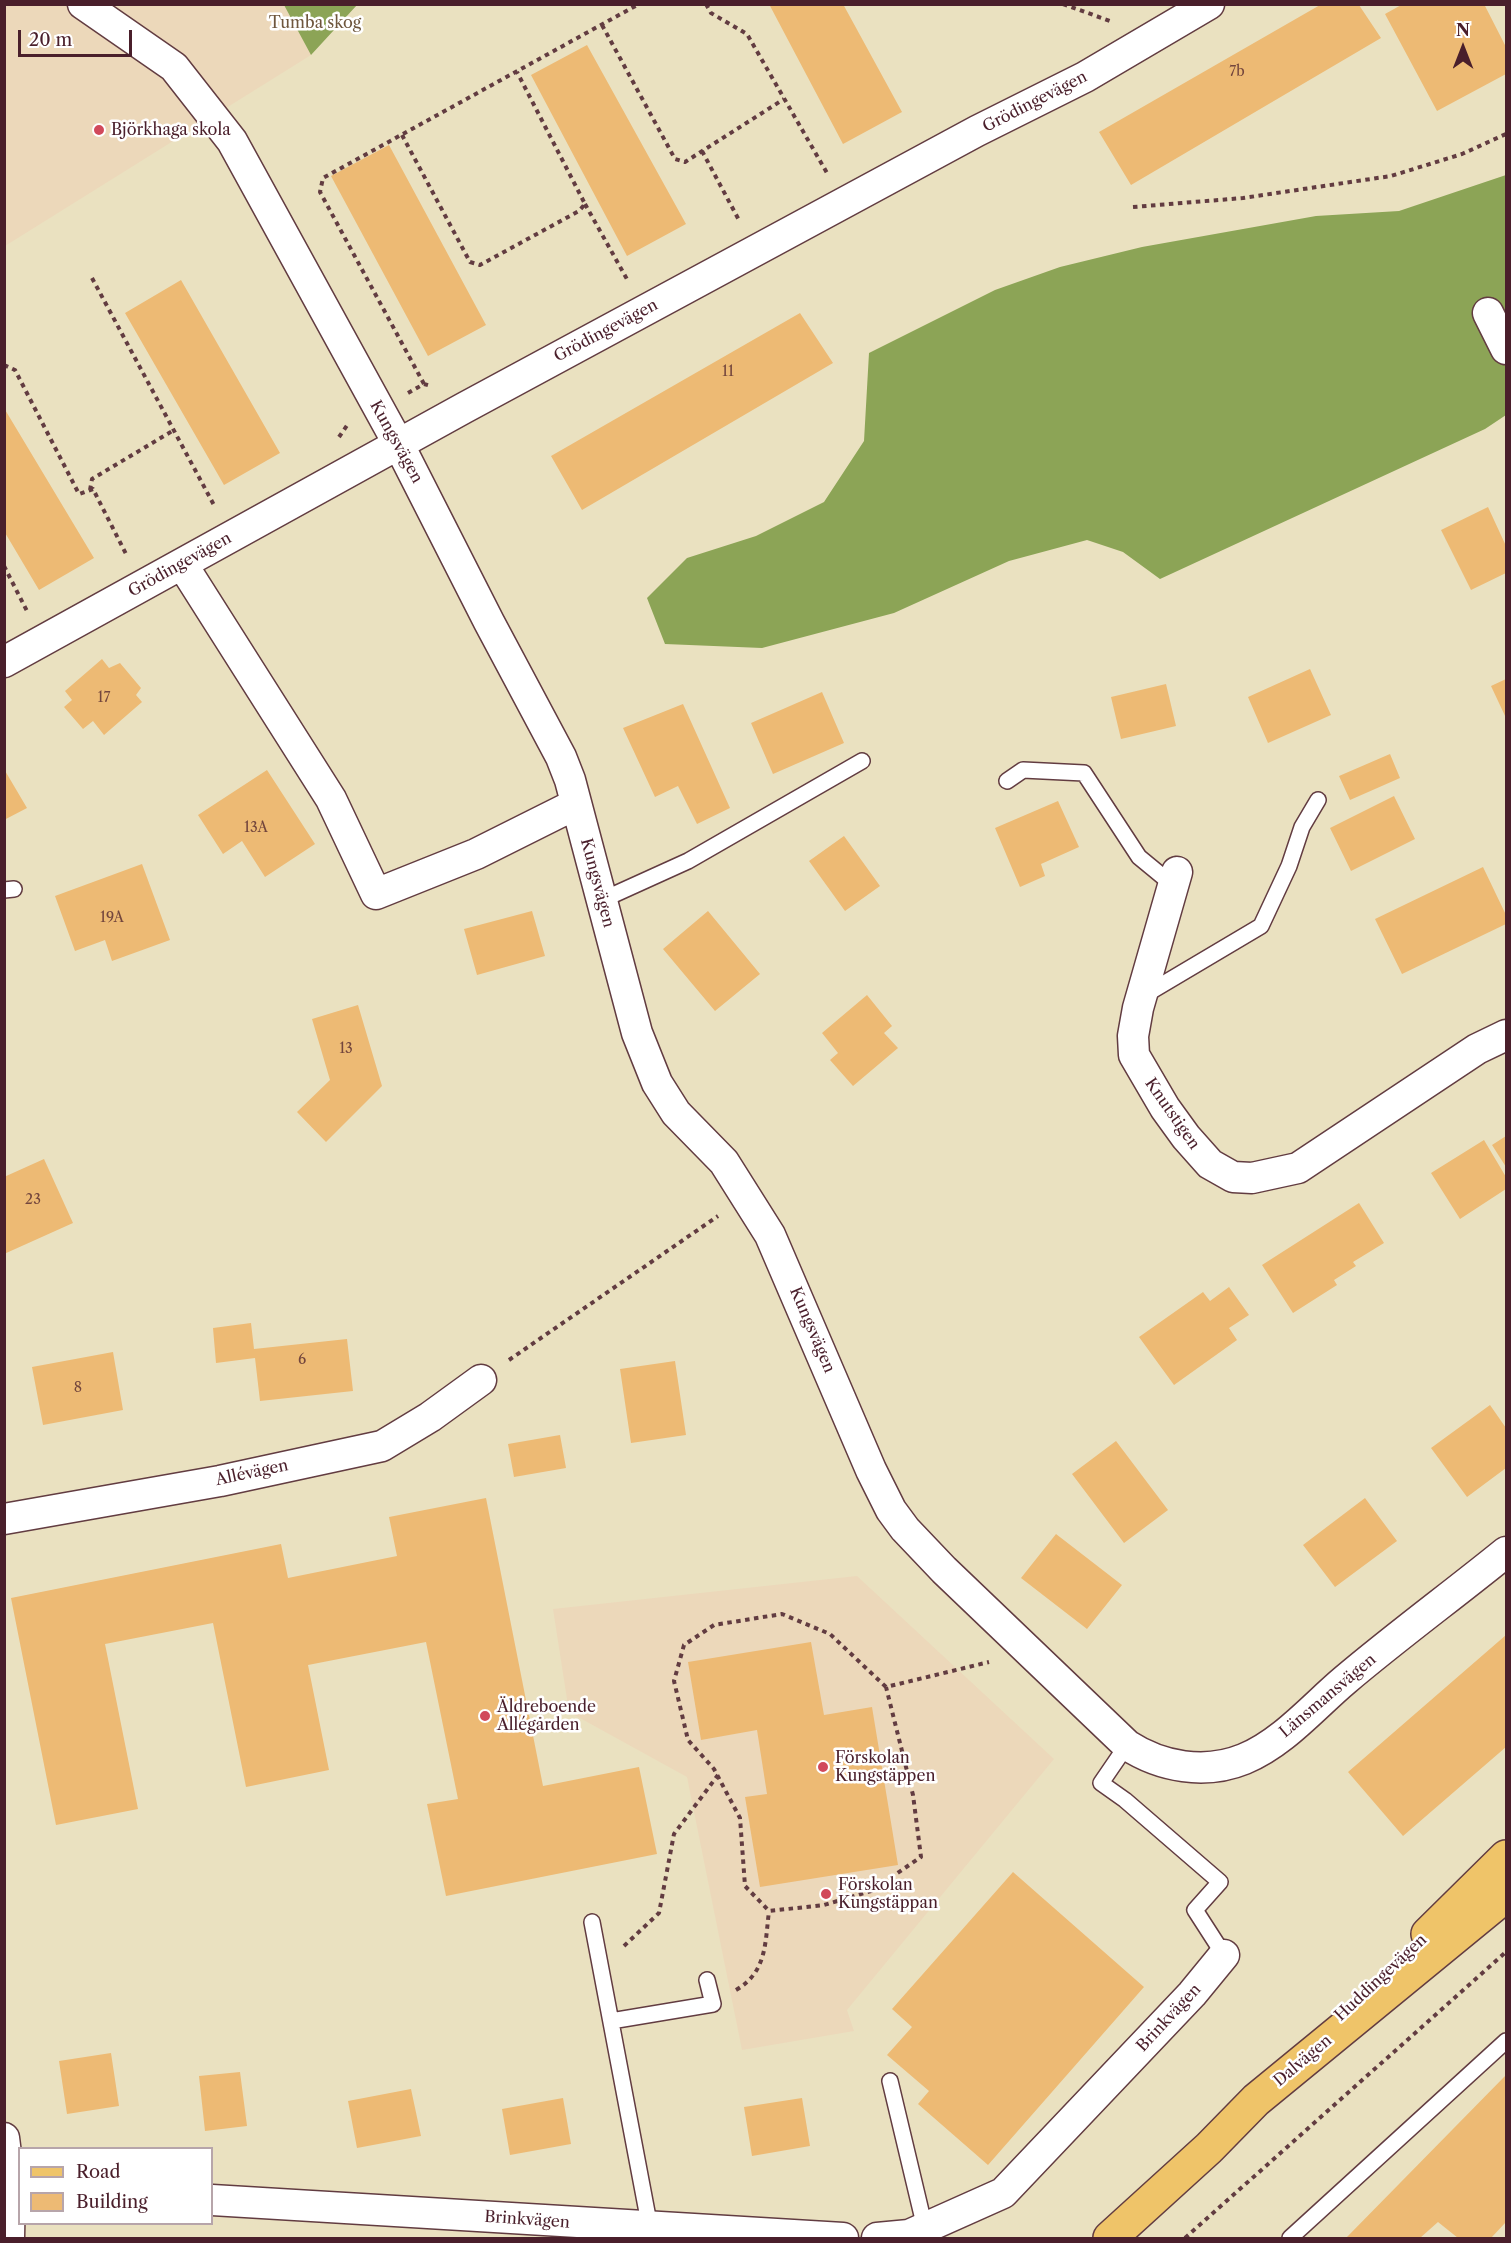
<!DOCTYPE html>
<meta charset="utf-8">
<style>
body{margin:0}
#map{position:relative;width:1511px;height:2243px;overflow:hidden;background:#eae1c0;font-family:"Libre Caslon Text",serif}
canvas{display:block}
.frame{position:absolute;inset:0;border:6px solid #4a1f2b;pointer-events:none}
.legend{position:absolute;left:18px;top:2147px;width:195px;height:78px;box-sizing:border-box;background:#fff;border:2px solid #b7a5aa;margin:0;padding:8px 10px;list-style:none;font-size:18px;color:#4a1f2b}
.legend li{display:flex;align-items:center;gap:12px;height:30px}
.legend b{width:30px;border:2px solid #b7a5aa}
.north{position:absolute;left:1433px;top:18px;width:60px;height:60px;-webkit-text-stroke:4px #fff;paint-order:stroke;rotate:0deg;font-size:16px;font-weight:700;line-height:24px;text-align:center;color:#4a1f2b}
.north::after{content:'';display:block;margin:auto;width:21px;height:27px;background:#4a1f2b;clip-path:polygon(50% 0,100% 100%,50% 72%,0 100%)}
.scale{position:absolute;left:18px;top:30px;width:114px;height:27px;box-sizing:border-box;border:3px solid #4a1f2b;border-top:0;padding-left:8px;font-size:18px;line-height:21px;white-space:nowrap;color:#4a1f2b;-webkit-text-stroke:4px #fff;paint-order:stroke}
</style>
<div id="map">
<canvas width="1511" height="2243"></canvas>
<div class="frame"></div>
<ul class="legend">
<li><b style="height:8px;background:#efc469"></b>Road</li>
<li><b style="height:16px;background:#edba74"></b>Building</li>
</ul>
<div class="north">N</div>
<div class="scale">20 m</div>
</div>
<script>
const ctx = document.querySelector('canvas').getContext('2d');
ctx.lineJoin = 'round';
function fill(path, color) {
  ctx.fillStyle = color;
  ctx.fill(path, 'evenodd');
}
function stroke(path, color, width, dash) {
  ctx.strokeStyle = color;
  ctx.lineWidth = width;
  ctx.lineCap = dash ? 'butt' : 'round';
  ctx.setLineDash(dash || []);
  ctx.stroke(path);
}
function label(font, color, halo, rows, align = 'center') {
  ctx.font = font + ' "Libre Caslon Text",serif';
  ctx.lineWidth = 5;
  ctx.setLineDash([]);
  ctx.textBaseline = 'middle';
  ctx.strokeStyle = halo;
  ctx.fillStyle = color;
  for (const [text, x, y, turn = 0] of rows) {
    ctx.save();
    ctx.translate(x, y);
    ctx.rotate((+turn || 0) * Math.PI / 180);
    ctx.textAlign = isNaN(turn) ? turn : align;
    if (halo) ctx.strokeText(text, 0, 0);
    ctx.fillText(text, 0, 0);
    ctx.restore();
  }
}
fill(new Path2D(`
 M5 5H284L311 55 5 246Z
 M857 1576 1054 1759 847 2010 854 2031 742 2050 687 1777 569 1712 553 1609Z`), '#ecd8ba');
fill(new Path2D(`
 M284 5H357L311 55Z
 M1506 175V415L1485 429 1160 579 1123 552 1087 540 1009 561 894 613 762 648 665 644 647 598 687 558 756 536 824 502 864 441 869 353 995 290 1060 267 1142 247 1316 216 1399 211Z`), '#8ca456');
fill(new Path2D(`
 M769 4H843L902 112 843 144Z
 M1403 4H1484L1506 47V74L1437 111 1385 14Z
 M1320 5H1359L1381 38 1131 185 1099 132Z
 M587 45 686 224 627 256 531 75Z
 M389 145 486 325 428 356 331 176Z
 M181 280 280 453 224 485 125 313Z
 M800 313 833 363 582 510 551 456Z
 M4 408 94 558 39 590 4 531Z
 M1488 507 1506 546V573L1471 590 1441 530Z
 M102 659 109 668 120 663 141 688 136 695 142 702 104 735 93 721 83 729 64 707 72 700 65 691Z
 M1310 669 1331 715 1268 743 1248 697Z
 M1506 679V718L1491 686Z
 M1166 684 1176 726 1121 739 1111 697Z
 M822 692 844 743 773 774 751 723Z
 M683 704 730 808 697 824 678 786 655 797 623 728Z
 M1390 754 1400 778 1350 800 1339 776Z
 M4 769 27 808 4 820Z
 M267 770 315 844 265 877 242 841 223 854 198 815Z
 M1394 796 1415 839 1351 871 1330 828Z
 M1058 801 1079 847 1041 864 1045 876 1020 887 995 828Z
 M844 836 880 886 845 911 809 861Z
 M142 864 170 940 112 961 105 940 75 951 55 896Z
 M1483 867 1506 915V924L1402 974 1375 919Z
 M532 911 545 956 477 975 464 929Z
 M708 911 760 974 715 1011 663 949Z
 M867 995 892 1026 884 1033 898 1048 853 1086 830 1060 838 1053 822 1033Z
 M358 1005 382 1086 326 1142 297 1112 330 1080 312 1019Z
 M1506 1136V1167L1492 1145Z
 M1484 1140 1506 1177V1189L1460 1219 1431 1173Z
 M44 1159 73 1223 4 1254V1177Z
 M1359 1203 1384 1243 1353 1262 1356 1266 1334 1280 1337 1285 1293 1313 1262 1265Z
 M1229 1287 1249 1315 1229 1328 1237 1340 1174 1385 1139 1337 1203 1292 1210 1301Z
 M251 1323 254 1349 347 1339 353 1391 260 1401 255 1358 216 1363 213 1328Z
 M113 1352 123 1410 43 1425 32 1367Z
 M675 1361 686 1435 631 1443 620 1369Z
 M1490 1405 1506 1428V1468L1467 1497 1431 1448Z
 M560 1435 566 1468 514 1477 508 1444Z
 M1116 1441 1168 1510 1124 1543 1072 1474Z
 M486 1498 543 1786 639 1767 657 1854 446 1896 427 1804 458 1799 426 1642 308 1665 329 1770 246 1787 213 1623 105 1644 138 1809 56 1825 11 1598 281 1544 288 1578 397 1556 389 1517Z
 M1365 1498 1397 1541 1335 1587 1303 1545Z
 M1056 1534 1122 1585 1087 1629 1021 1578Z
 M1506 1635V1747L1403 1836 1348 1772Z
 M811 1642 824 1715 872 1707 898 1865 760 1887 745 1797 767 1794 757 1730 701 1740 688 1662Z
 M1013 1872 1144 1987 988 2165 918 2104 929 2091 887 2055 912 2027 892 2009Z
 M111 2053 119 2106 67 2114 59 2061Z
 M240 2072 247 2126 205 2131 199 2076Z
 M1506 2075V2222L1491 2238H1458L1438 2222 1420 2238H1346Z
 M411 2089 421 2136 357 2148 348 2101Z
 M563 2098 571 2144 510 2155 502 2109Z
 M802 2098 810 2146 752 2156 744 2107Z`), '#edba74');
const lane = new Path2D(`
 M1007 781 1023 770 1084 773 1139 857 1173 885
 M4 890 14 889
 M602 900 688 861 862 761
 M1143 996 1261 926 1289 866 1302 827 1318 800
 M1127 1745 1101 1783 1125 1800 1220 1882 1195 1910 1224 1955
 M592 1922 650 2228
 M611 2021 713 2004 707 1980
 M890 2081 925 2228
 M1290 2238 1506 2041`);
const street = new Path2D(`
 M83 4 174 67 232 141 399 445 489 622 561 757 570 780 637 1033 657 1083 676 1113 724 1162 770 1235 871 1470 891 1510 905 1529 944 1570 1127 1745C1161 1767 1205 1775 1244 1759 1283 1743 1314 1706 1345 1680 1397 1636 1453 1595 1506 1552
 M1488 313 1506 349
 M182 564 331 799 376 894 476 854 576 804
 M4 662 464 408 977 131 1085 77 1209 4
 M1177 872 1138 1008 1133 1036 1134 1055 1165 1108 1186 1137 1210 1164 1233 1177 1252 1178 1298 1168 1477 1049 1506 1035
 M4 1519 220 1481 382 1446 430 1417 481 1380
 M4 2138 10 2185 9 2238
 M212 2200 843 2238
 M877 2238 909 2235 1003 2193 1192 1994 1224 1955`);
const primary = new Path2D(`
 M1428 1934 1506 1857
 M1110 2238 1209 2148 1256 2100 1506 1895`);
stroke(lane, '#623c41', 18);
stroke(street, '#623c41', 33);
stroke(primary, '#623c41', 36);
stroke(new Path2D(`
 M706 4 711 13 747 34 827 173
 M1063 4 1110 21
 M602 25 675 159 685 162 784 99
 M402 135 470 262 480 265 579 211 585 204 517 72
 M702 151 740 222
 M585 204 628 281
 M1133 207 1243 198 1391 176 1462 154 1506 134
 M92 278 215 507
 M4 365 15 370 79 494 93 489 126 554
 M424 384 320 192 323 178 639 4
 M408 393 424 384 431 386
 M339 437 348 424
 M90 490 92 479 174 430
 M4 566 27 611
 M509 1360 718 1216
 M886 1687 830 1634 782 1614 714 1625 684 1645 674 1681 688 1740 714 1769 740 1818 745 1886 769 1911 824 1905 871 1891 921 1857 913 1795 886 1687 989 1662
 M624 1946 659 1913 674 1834 718 1775
 M736 1990C767 1972 765 1943 769 1911
 M1185 2238 1506 1952`), '#623c41', 4, [4.5, 4.5]);
stroke(lane, '#fff', 15);
stroke(street, '#fff', 30);
stroke(primary, '#efc469', 33);
for (const [x, y, r, color] of [
 [99,130,6,"#d1495b"],
 [485,1716,6,"#d1495b"],
 [823,1767,6,"#d1495b"],
 [826,1894,6,"#d1495b"]
]) {
  const dot = new Path2D();
  dot.arc(x, y, r, 0, 2 * Math.PI);
  ctx.fillStyle = color;
  ctx.fill(dot);
  stroke(dot, '#fff', 2);
}
label('14px', '#73463d', null, [
 ["7b",1237,72],
 ["11",728,372],
 ["17",104,698],
 ["13A",256,828],
 ["19A",112,918],
 ["13",346,1049],
 ["23",33,1200],
 ["6",302,1360],
 ["8",78,1388]
]);
label('16px', '#6e563d', '#fff', [
 ["Tumba skog",315,23]
]);
label('16px', '#4a1f2b', '#fff', [
 ["Grödingevägen",1035,102,-27],
 ["Grödingevägen",606,331,-28],
 ["Kungsvägen",396,442,61],
 ["Grödingevägen",180,565,-29],
 ["Kungsvägen",597,883,75],
 ["Knutstigen",1172,1114,55],
 ["Kungsvägen",812,1330,67],
 ["Allévägen",252,1473,-12],
 ["Länsmansvägen",1328,1696,-40],
 ["Huddingevägen",1381,1978,-43],
 ["Brinkvägen",1169,2018,-47],
 ["Dalvägen",1303,2061,-40],
 ["Brinkvägen",527,2220,4]
]);
label('16px', '#4a1f2b', '#fff', [
 ["Björkhaga skola",111,130],
 ["Äldreboende",497,1707],
 ["Allégården",497,1725],
 ["Förskolan",835,1758],
 ["Kungstäppen",835,1776],
 ["Förskolan",838,1885],
 ["Kungstäppan",838,1903]
], 'left');
</script>
